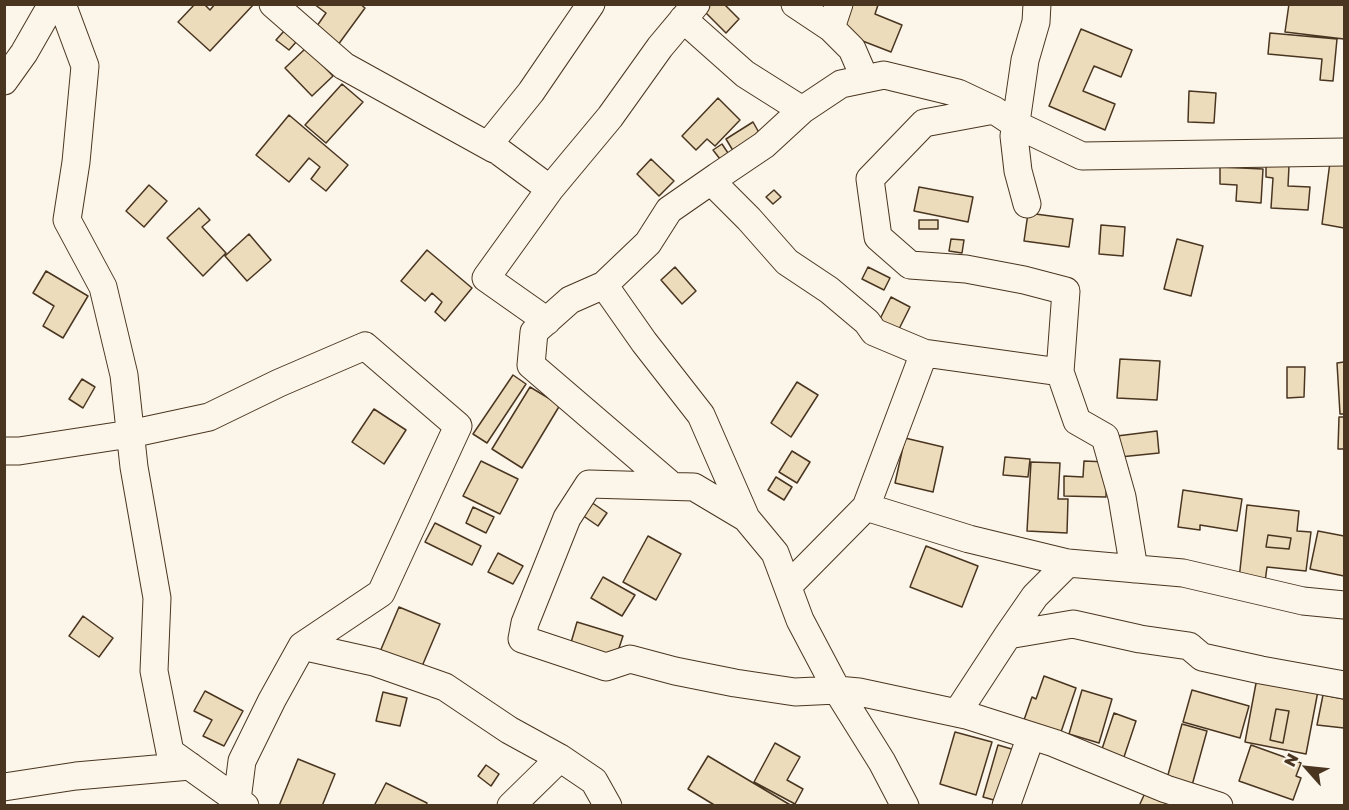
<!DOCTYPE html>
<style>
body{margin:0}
#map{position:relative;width:1349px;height:810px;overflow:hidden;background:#fbf6e9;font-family:"Golos Text",sans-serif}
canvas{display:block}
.frame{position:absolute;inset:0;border:6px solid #4a3520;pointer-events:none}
.north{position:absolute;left:1277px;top:738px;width:60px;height:60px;-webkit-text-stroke:4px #fbf6e9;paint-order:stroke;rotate:297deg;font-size:16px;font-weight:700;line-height:24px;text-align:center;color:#4a3520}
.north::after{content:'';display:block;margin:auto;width:21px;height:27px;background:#4a3520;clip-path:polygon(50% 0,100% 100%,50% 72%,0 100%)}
</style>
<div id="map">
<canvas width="1349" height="810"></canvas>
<div class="frame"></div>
<div class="north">N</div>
</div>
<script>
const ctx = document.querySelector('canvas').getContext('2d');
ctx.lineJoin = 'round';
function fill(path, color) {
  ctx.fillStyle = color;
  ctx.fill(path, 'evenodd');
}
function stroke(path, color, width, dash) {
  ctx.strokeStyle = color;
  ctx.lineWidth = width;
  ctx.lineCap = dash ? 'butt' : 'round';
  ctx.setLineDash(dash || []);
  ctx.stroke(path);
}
const building = new Path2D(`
 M195 4H204L210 10 215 4H254L210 51 178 22Z
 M314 4H360L365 8 335 49 312 33 326 13Z
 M706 4H724L739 19 726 33 702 9Z
 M853 4 878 5 875 14 902 25 891 52 842 33Z
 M1289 4H1344V39L1285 32Z
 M1081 29 1132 50 1121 77 1094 66 1083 91 1115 104 1105 130 1049 106Z
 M285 30 297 41 289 50 276 40Z
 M1270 33 1337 39 1333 81 1320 80 1322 59 1268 54Z
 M306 48 333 76 312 96 285 68Z
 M342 84 363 102 326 143 305 125Z
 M1189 91 1216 93 1214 123 1188 122Z
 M718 98 740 120 715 146 707 139 696 150 682 136Z
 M289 115 348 165 326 191 311 179 320 167 309 158 289 182 256 155Z
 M753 122 762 138 735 154 726 139Z
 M722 144 728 153 720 159 713 150Z
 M651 159 674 181 659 196 637 174Z
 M1330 162 1344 164V228L1322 224Z
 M1266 165 1289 166 1288 186 1310 187 1308 210 1271 208 1273 178 1266 177Z
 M1220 167 1263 169 1261 203 1236 201 1237 185 1220 184Z
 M149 185 167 201 144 227 126 211Z
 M919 187 973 197 968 222 914 211Z
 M774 190 781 197 773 204 766 197Z
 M199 208 210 220 202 227 226 253 203 276 167 238Z
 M1028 213 1073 219 1069 247 1024 241Z
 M919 220H938V229H919Z
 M1101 225 1125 227 1123 256 1099 254Z
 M249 234 271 260 247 281 225 256Z
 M951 239 964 240 962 253 949 251Z
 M1177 239 1203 246 1191 296 1164 289Z
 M427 250 472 288 445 321 435 312 442 302 432 293 425 301 401 281Z
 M675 267 696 291 682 304 661 280Z
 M868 267 890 278 884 290 862 279Z
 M46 271 88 296 63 338 43 326 54 306 33 293Z
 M891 297 910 307 897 333 878 323Z
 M1120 359 1160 361 1157 400 1117 398Z
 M1344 362V414H1340L1337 363Z
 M1287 367H1305L1304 397 1287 398Z
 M513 375 526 384 487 443 473 434Z
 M82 379 95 387 83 408 69 399Z
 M797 382 818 395 791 437 771 423Z
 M530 387 560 405 522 468 492 449Z
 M374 409 406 430 384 464 352 442Z
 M1339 417H1344V449H1338Z
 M1157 431 1159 453 1120 457 1117 436Z
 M905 438 943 447 933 492 895 483Z
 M792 451 810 462 797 483 779 472Z
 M1005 457 1030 459 1028 477 1003 475Z
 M481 461 518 479 500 514 463 496Z
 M1084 461 1107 462 1106 497 1064 496V476L1083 477Z
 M1031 462 1060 463 1058 499H1068L1067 533 1027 531Z
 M776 477 792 487 784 500 768 490Z
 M1183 490 1242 499 1237 531 1200 525V530L1178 527Z
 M591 502 607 513 598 526 582 515Z
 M1247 505 1299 511 1297 531 1311 532 1306 571 1267 567 1265 582 1239 579ZM1268 535 1291 538 1289 549 1266 547Z
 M473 507 494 517 486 533 466 523Z
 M435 523 481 546 472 565 425 542Z
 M1318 531 1344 536V576L1310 569Z
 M1268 535 1291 538 1289 549 1266 547Z
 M648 536 681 554 656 600 623 582Z
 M926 546 978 566 962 607 910 587Z
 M498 553 523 566 513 584 488 572Z
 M603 577 635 595 622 616 591 598Z
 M399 607 440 624 420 671 379 654Z
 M83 616 113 638 99 657 69 636Z
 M577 622 623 636 615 660 570 646Z
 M1044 676 1076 688 1061 732 1024 720 1032 697 1036 699Z
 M1257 678 1318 691 1306 754 1245 742ZM1276 709 1289 711 1283 743 1270 740Z
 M1082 690 1112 699 1099 743 1069 734Z
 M1192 690 1249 706 1240 738 1183 722Z
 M205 691 243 711 224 746 203 736 212 720 194 711Z
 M383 692 407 698 400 726 376 721Z
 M1323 695 1344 699V728L1317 725Z
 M1276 709 1289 711 1283 743 1270 740Z
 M1114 713 1136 721 1123 760 1101 752Z
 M1182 724 1207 731 1191 789 1166 782Z
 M955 732 992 742 976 795 940 784Z
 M775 743 800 757 787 780 803 789 795 804 754 782Z
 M998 745 1015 750 1001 802 983 797Z
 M1251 745 1301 763 1296 776 1301 778 1293 800 1239 781Z
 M708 756 792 806H716L688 789Z
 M298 759 335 774 322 806H279Z
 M486 765 499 774 491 786 478 776Z
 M386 783 427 803 426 806H374Z
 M1145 793 1172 806H1139Z`);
fill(building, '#ecdcbc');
stroke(building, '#4a3520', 1.5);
const minor = new Path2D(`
 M62 4 85 66 76 162 67 220 103 287 124 375 134 467 157 598 154 671 170 752 237 800
 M273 4 344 66 494 149
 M795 4 831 28
 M839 4 831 28 852 49 865 79
 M683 19 745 74 802 110
 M4 81 24 53 52 4
 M1344 152 1082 156 1015 124 994 110 924 123 870 179 878 237 910 265 966 269 1024 280 1066 291 1060 372 924 353 866 507 969 539 1068 563 1183 573 1303 601 1344 605
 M550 189 610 117 660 47 696 4
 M1027 204 1018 171 1014 136 1025 60 1036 22 1037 4
 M604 285 648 243 669 210 718 176
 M547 321 486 278 550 189 489 144 531 92 591 4
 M924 353 874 332 867 322 829 290 787 262 749 219 713 183 718 176 764 145 802 110 841 84 884 75 958 93 994 110
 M1060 372 1077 421 1105 437 1122 497 1134 569
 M4 451H19L130 434 209 417 279 383 365 346 458 426 381 593 302 646
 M672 486 531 365 534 332 570 300 604 285 644 342 701 415 746 518
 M1068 563 1035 596 1008 635 1073 624 1140 639 1189 646 1202 657 1261 670 1344 685
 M788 586 866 507
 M957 713 1008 635
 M4 787 76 776 190 766
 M245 806 237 800 242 761 272 700 302 646 374 662 445 687 509 730 560 758 594 781 608 806
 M511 806 560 758
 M905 806 882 762 837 690 800 620 775 553 746 518 694 487 589 484 567 518 525 623 522 639 606 667 630 659 675 671 735 683 795 692 837 690 859 692 966 715 1054 743 1166 789 1219 806
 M1006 806 1031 736`);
stroke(minor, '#4a3520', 29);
stroke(minor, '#fbf6e9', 27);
</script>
